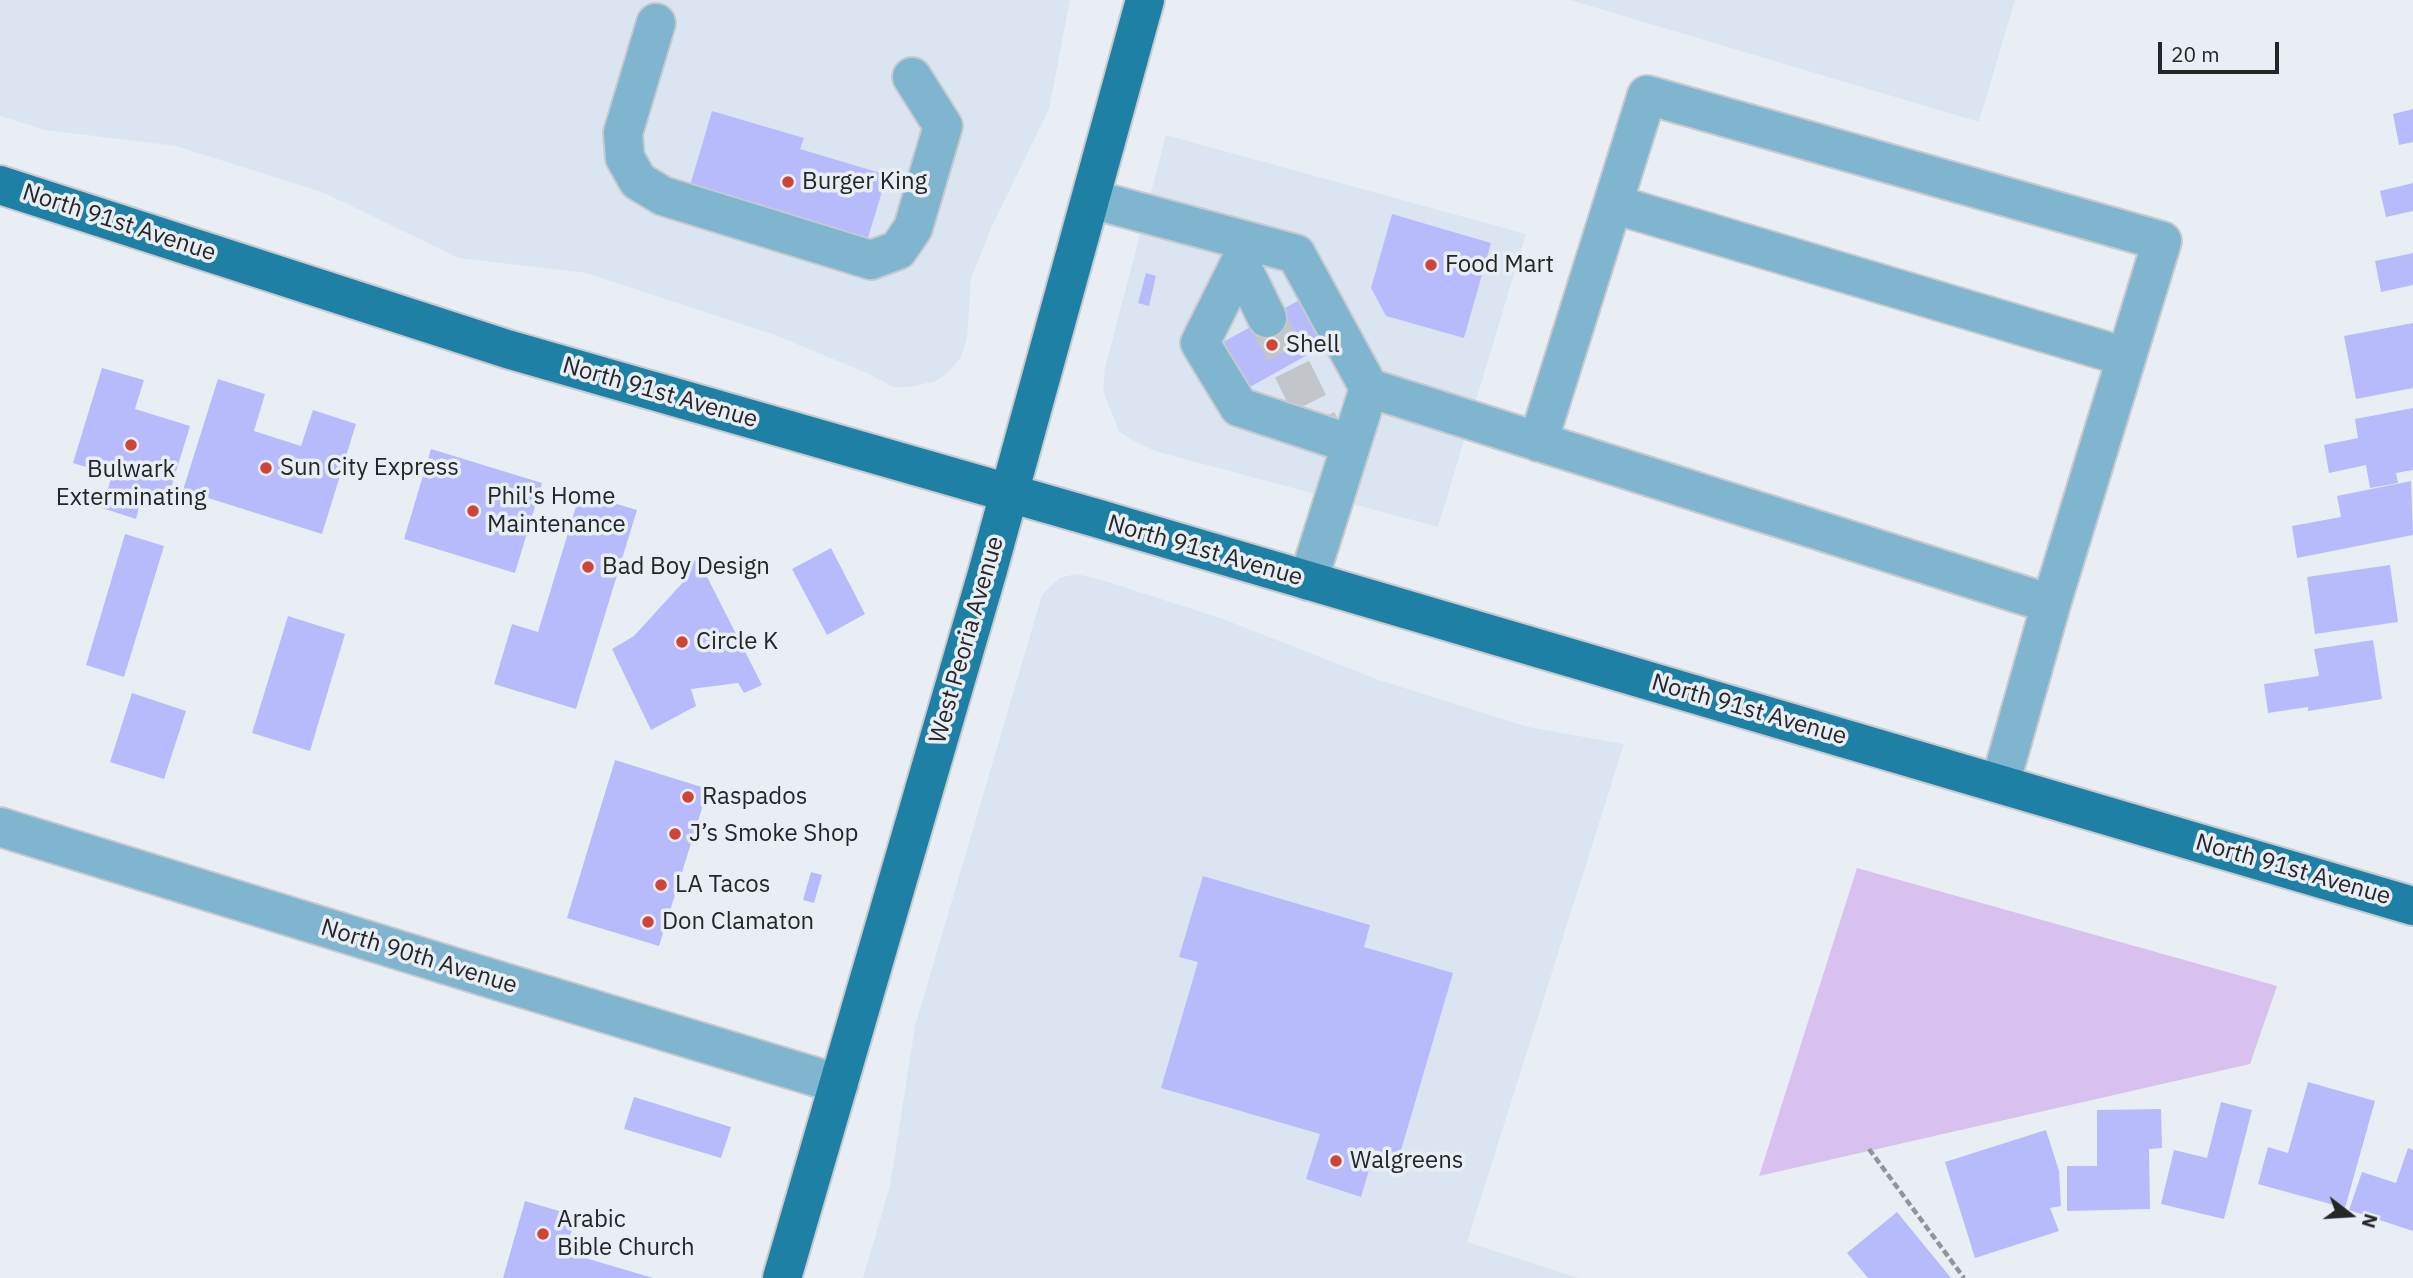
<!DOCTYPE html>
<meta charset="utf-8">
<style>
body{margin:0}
#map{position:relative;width:2413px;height:1278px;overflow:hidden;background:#e9eef4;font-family:"IBM Plex Sans",sans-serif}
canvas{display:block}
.north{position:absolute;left:2315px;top:1180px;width:70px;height:70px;-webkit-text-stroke:5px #e9eef4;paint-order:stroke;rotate:107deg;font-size:19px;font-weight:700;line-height:28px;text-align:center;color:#242628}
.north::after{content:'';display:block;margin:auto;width:24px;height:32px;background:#242628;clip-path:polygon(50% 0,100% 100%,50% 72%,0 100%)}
.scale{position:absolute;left:2158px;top:42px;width:121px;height:32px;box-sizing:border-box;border:4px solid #242628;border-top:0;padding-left:9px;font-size:21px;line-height:24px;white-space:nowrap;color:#242628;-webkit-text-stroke:5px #e9eef4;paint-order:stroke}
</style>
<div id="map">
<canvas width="2413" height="1278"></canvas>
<div class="north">N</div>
<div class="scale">20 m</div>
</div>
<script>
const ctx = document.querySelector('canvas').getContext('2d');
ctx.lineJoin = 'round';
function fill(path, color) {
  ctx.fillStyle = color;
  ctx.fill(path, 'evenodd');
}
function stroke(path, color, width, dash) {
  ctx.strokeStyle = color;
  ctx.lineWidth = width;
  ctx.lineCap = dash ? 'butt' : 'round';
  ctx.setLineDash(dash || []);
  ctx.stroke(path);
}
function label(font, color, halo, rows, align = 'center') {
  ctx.font = font + ' "IBM Plex Sans",sans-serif';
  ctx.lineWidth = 7;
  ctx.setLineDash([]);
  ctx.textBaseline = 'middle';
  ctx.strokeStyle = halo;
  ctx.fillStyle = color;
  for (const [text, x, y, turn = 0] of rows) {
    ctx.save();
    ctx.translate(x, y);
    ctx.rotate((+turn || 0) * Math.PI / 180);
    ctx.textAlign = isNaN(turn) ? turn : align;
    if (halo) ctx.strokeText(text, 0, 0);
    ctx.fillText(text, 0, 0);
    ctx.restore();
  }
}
fill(new Path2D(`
 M0 0H1070L1049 109 991 228 971 279 967 338 961 357 949 372 936 381 910 387H893L867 373 772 334 586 273 459 258 322 192 176 146 45 130 0 116Z
 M1570 0H2015L1979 122Z
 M1166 135 1526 234 1438 527 1155 451 1130 439 1119 431 1103 391 1105 368Z
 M1076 574 1099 579 1223 619 1379 680 1528 727 1624 744 1467 1242 1578 1278H863L890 1186 915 1026 1042 595 1059 578Z`), '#dbe5f2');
fill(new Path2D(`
 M1857 868 2277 986 2250 1064 1759 1176Z`), '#d9c1ef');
fill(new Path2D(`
 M2413 109V142L2399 145 2393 114Z
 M712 111 804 138 800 149 887 175 867 241 689 189Z
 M2413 183V211L2386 217 2380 191Z
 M1392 214 1491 243 1464 338 1386 316 1371 288Z
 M2413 253V285L2381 292 2375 261Z
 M1146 273 1156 276 1149 306 1138 303Z
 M1303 298 1327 344 1241 392 1216 346Z
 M2413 323V388L2356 399 2344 336Z
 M102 368 144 380 135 409 190 426 167 501 143 494 136 519 102 508 112 475 73 463Z
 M218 379 265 394 254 431 301 446 313 410 356 424 322 534 183 490Z
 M2413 408V470L2396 473 2398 483 2370 488 2366 465 2329 473 2324 445 2358 438 2355 419Z
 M431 449 542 483 515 573 404 539Z
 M2411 481 2413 535 2297 558 2292 526 2341 517 2337 496Z
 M580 493 637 510 576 709 494 684 512 624 538 632Z
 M125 534 164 546 124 677 86 665Z
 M831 548 865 614 827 635 792 569Z
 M698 559 762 685 744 693 738 683 691 689 696 706 651 730 612 649 634 636 685 580 680 568Z
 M2390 565 2398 622 2315 634 2307 577Z
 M288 616 345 634 310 751 252 733Z
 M2373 640 2382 699 2308 711V707L2268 713 2264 684 2319 676 2314 649Z
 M132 693 186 711 164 779 110 762Z
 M615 760 708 789 659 946 567 918Z
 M811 872 822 875 814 903 803 900Z
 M1203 876 1370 925 1364 947 1453 973 1399 1157 1375 1150 1361 1197 1306 1179 1320 1134 1161 1088 1198 962 1179 957Z
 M2308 1082 2375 1101 2345 1208 2258 1184 2268 1147 2288 1153Z
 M634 1097 731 1127 721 1158 624 1129Z
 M2221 1102 2252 1110 2224 1219 2161 1204 2174 1150 2207 1158Z
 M2161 1109 2162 1148 2149 1149 2150 1209 2067 1211V1166H2097V1110Z
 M2046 1130 2059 1171 2061 1206 2050 1208 2059 1231 1975 1258 1945 1162Z
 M2408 1148 2413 1150V1231L2349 1210 2362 1172 2396 1183Z
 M525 1201 576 1216 565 1252 653 1278H503Z
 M1897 1212 1951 1278H1868L1847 1253Z`), '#b8bbfb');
stroke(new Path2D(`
 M1267 318 1325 436`), '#c2c6cb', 38, [38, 19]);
const minor = new Path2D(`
 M656 23 623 133 625 158 638 181 663 196 871 260 898 250 913 228 943 126 912 77
 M1091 199 1296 254 1369 388 2051 604 2000 784
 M1613 204 2126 357
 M1250 243 1200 343 1239 407 1351 444
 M1240 263 1267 318
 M1538 442 1647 95 2162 241 2051 604
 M1308 581 1369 388
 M0 827 486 977 839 1084`);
const major = new Path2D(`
 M0 185 507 349 1096 518 2413 906
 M782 1278 988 570 1145 0`);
stroke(minor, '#c6cacf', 42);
stroke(major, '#c6cacf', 42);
stroke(new Path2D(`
 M1869 1149 1964 1278`), '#919599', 4.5, [7, 3.5]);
stroke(minor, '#7fb5ce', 38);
stroke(major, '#1f80a5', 38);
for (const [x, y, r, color] of [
 [788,182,7,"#d04337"],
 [1431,265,7,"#d04337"],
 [1272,345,7,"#d04337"],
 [131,445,7,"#d04337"],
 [266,468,7,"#d04337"],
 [473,511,7,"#d04337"],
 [588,567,7,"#d04337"],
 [682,642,7,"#d04337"],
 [688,797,7,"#d04337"],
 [675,834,7,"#d04337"],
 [661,885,7,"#d04337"],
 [648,922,7,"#d04337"],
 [1336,1161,7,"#d04337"],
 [543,1234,7,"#d04337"]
]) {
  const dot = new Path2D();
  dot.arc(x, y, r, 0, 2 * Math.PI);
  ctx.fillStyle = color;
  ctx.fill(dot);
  stroke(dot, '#e9eef4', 2.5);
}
label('24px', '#242628', '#e9eef4', [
 ["Burger King",802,182],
 ["Food Mart",1445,265],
 ["Shell",1286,345],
 ["Sun City Express",280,468],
 ["Bulwark",131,470,"center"],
 ["Exterminating",131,498,"center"],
 ["Phil's Home",487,497],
 ["Maintenance",487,525],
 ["Bad Boy Design",602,567],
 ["Circle K",696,642],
 ["Raspados",702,797],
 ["J’s Smoke Shop",689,834],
 ["LA Tacos",675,885],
 ["Don Clamaton",662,922],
 ["Walgreens",1350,1161],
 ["Arabic",557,1220],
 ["Bible Church",557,1248]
], 'left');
label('24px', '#242628', '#e9eef4', [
 ["North 91st Avenue",119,223,18],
 ["North 91st Avenue",660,393,16],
 ["North 91st Avenue",1205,551,16],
 ["West Peoria Avenue",967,640,-74],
 ["North 91st Avenue",1749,710,16],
 ["North 91st Avenue",2293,870,16],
 ["North 90th Avenue",419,957,17]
]);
</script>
